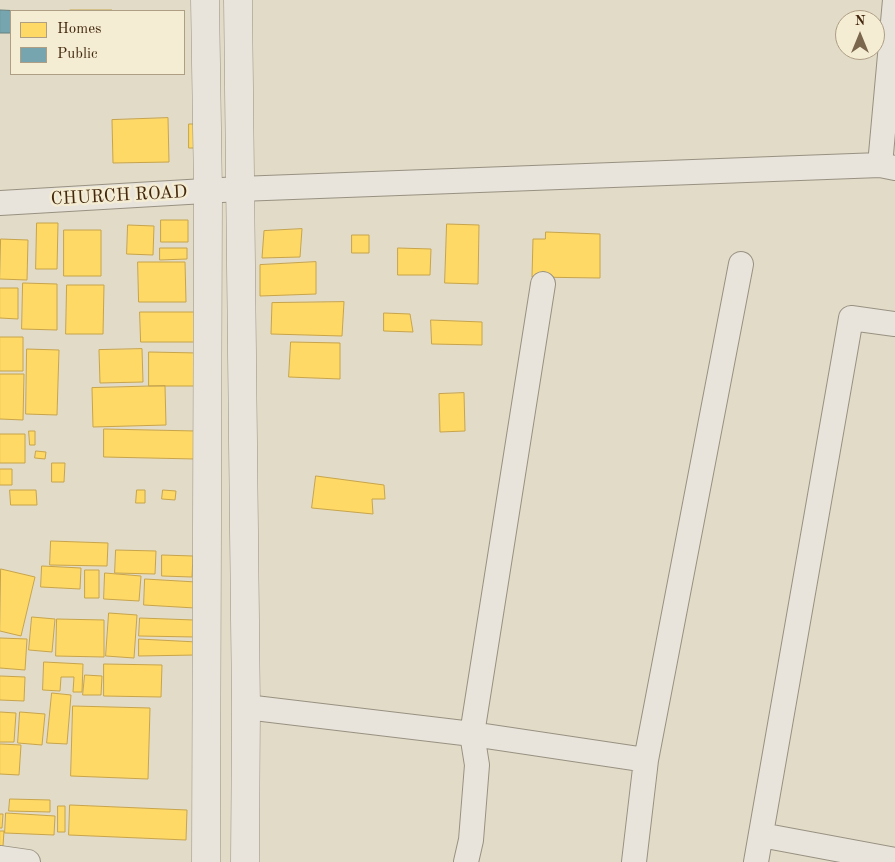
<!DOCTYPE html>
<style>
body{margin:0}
#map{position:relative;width:895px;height:862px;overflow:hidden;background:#e2dbc7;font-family:"Old Standard TT",serif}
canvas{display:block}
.legend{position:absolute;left:10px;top:10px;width:175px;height:65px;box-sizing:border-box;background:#f4ecd3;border:1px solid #ad9e84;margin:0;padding:6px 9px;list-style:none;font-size:15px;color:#43280d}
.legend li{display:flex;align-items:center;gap:10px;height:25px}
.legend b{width:25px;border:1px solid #ad9e84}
.north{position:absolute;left:835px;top:10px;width:50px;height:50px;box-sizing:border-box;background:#f4ecd3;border:1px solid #ad9e84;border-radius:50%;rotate:0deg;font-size:14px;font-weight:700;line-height:20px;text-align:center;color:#43280d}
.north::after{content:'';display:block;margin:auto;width:18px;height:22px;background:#7b674e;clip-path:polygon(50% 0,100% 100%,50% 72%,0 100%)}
</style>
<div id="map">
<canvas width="895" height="862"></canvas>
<ul class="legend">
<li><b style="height:14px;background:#ffd966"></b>Homes</li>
<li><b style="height:14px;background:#76a5af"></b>Public</li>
</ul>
<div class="north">N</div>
</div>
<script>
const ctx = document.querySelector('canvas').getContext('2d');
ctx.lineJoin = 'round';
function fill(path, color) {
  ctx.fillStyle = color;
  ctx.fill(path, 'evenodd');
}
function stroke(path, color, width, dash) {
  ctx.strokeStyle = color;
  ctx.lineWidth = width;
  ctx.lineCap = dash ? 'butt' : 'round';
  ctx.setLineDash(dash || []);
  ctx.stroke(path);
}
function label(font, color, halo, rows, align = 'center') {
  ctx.font = font + ' "Old Standard TT",serif';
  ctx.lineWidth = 5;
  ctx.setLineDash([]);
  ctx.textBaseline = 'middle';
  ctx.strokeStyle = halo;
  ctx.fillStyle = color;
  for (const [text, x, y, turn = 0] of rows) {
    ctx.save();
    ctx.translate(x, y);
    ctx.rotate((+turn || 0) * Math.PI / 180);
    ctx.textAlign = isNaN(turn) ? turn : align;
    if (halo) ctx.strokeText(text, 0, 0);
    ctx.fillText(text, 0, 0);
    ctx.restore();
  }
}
const homes = new Path2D(`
 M70 10H112V11H70Z
 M168 118 169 162 113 163 112 120Z
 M189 124H200V148H189Z
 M161 220H188V242H161Z
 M37 223H58L57 269H36Z
 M447 224 479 225 478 284 445 283Z
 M128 225 154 226 153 255 127 254Z
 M302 229 300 257 262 258 264 231Z
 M64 230H101V276H64Z
 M546 232 600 234V278L532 277 533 239H545Z
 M352 235H369V253H352Z
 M1 239 28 240 27 280 0 279Z
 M160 248H187V259L160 260Z
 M398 248 431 249 430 275H398Z
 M138 262H185L186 302H139Z
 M316 262V294L260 296V265Z
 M23 283 57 284V330L22 329Z
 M67 285H104L103 334H66Z
 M0 288H18V319L0 318Z
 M344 302 342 336 271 334 272 303Z
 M140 312H194L195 342H141Z
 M384 313 410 314 413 332 384 331Z
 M431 320 482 322V345L432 344Z
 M0 337H23V371H0Z
 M291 342 340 343V379L289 377Z
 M27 349 59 350 57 415 26 414Z
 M142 349 143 382 100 383 99 350Z
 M149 352 198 353V386H149Z
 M0 374H24L23 420 0 419Z
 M165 386 166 425 93 427 92 388Z
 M464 393 465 431 440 432 439 394Z
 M104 429 196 431 195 459 104 457Z
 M29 431H35V445H30Z
 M0 434H25V463H0Z
 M36 451 46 452 45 459 35 458Z
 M52 463H65L64 482H52Z
 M0 469H12V485H0Z
 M316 476 384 485 385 499H372L373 514 312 508Z
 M10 490H36L37 505H11Z
 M137 490H145V503H136Z
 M163 490 176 491 175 500 162 499Z
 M51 541 108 543 107 566 50 565Z
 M116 550 156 551 155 574 115 573Z
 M162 555 193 556 192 577 162 576Z
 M42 566 81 568 80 589 41 587Z
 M1 569 35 577 21 636 0 631Z
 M85 570H99V598H85Z
 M105 573 141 576 139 601 104 599Z
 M145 579 196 582 195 608 144 605Z
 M109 613 137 615 134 658 106 656Z
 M32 617 55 619 52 652 29 650Z
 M140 618 194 620 196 637 139 636Z
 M57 619 104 620V657L56 656Z
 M0 638 27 639 25 670 0 668Z
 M139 639 197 642 196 655 139 656Z
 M44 662 83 664 82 692H73L74 677H61L60 691 43 690Z
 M104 664 162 665 161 697 104 696Z
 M85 675 102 676 101 695H83Z
 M0 676 25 677 24 701 0 700Z
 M52 693 71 695 67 744 47 743Z
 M73 706 150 708 148 779 71 776Z
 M0 712 16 713 14 742H0Z
 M20 712 45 714 42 745 18 743Z
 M0 744 21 745 19 775 0 774Z
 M10 799 50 800V812L9 811Z
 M70 805 187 810 186 840 69 835Z
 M58 806H65V832H58Z
 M6 813 55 816 54 835 5 833Z
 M0 814H3L2 828H0Z
 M0 831H4L3 846H0Z`);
fill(homes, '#ffd966');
stroke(homes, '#c7a44b', 1);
const public = new Path2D(`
 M0 10 22 11H11V33H0Z`);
fill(public, '#76a5af');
stroke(public, '#67807e', 1);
const minor = new Path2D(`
 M880 165 895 0
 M0 203 239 189 880 165 895 168
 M246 707 472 734 646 760 741 264
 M761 835 895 860
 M0 858 28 862
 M466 862 471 840 477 765 472 734 543 284
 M634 862 646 760
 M756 862 851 318 895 324`);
const tertiary = new Path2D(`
 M205 0 208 191 206 862
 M238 0 246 707 245 862`);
stroke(minor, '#989182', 26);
stroke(tertiary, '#989182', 29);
stroke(minor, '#e8e4db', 24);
stroke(tertiary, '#e8e4db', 28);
label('18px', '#43280d', '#f4ecd3', [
 ["CHURCH ROAD",119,196,-3]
]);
</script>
